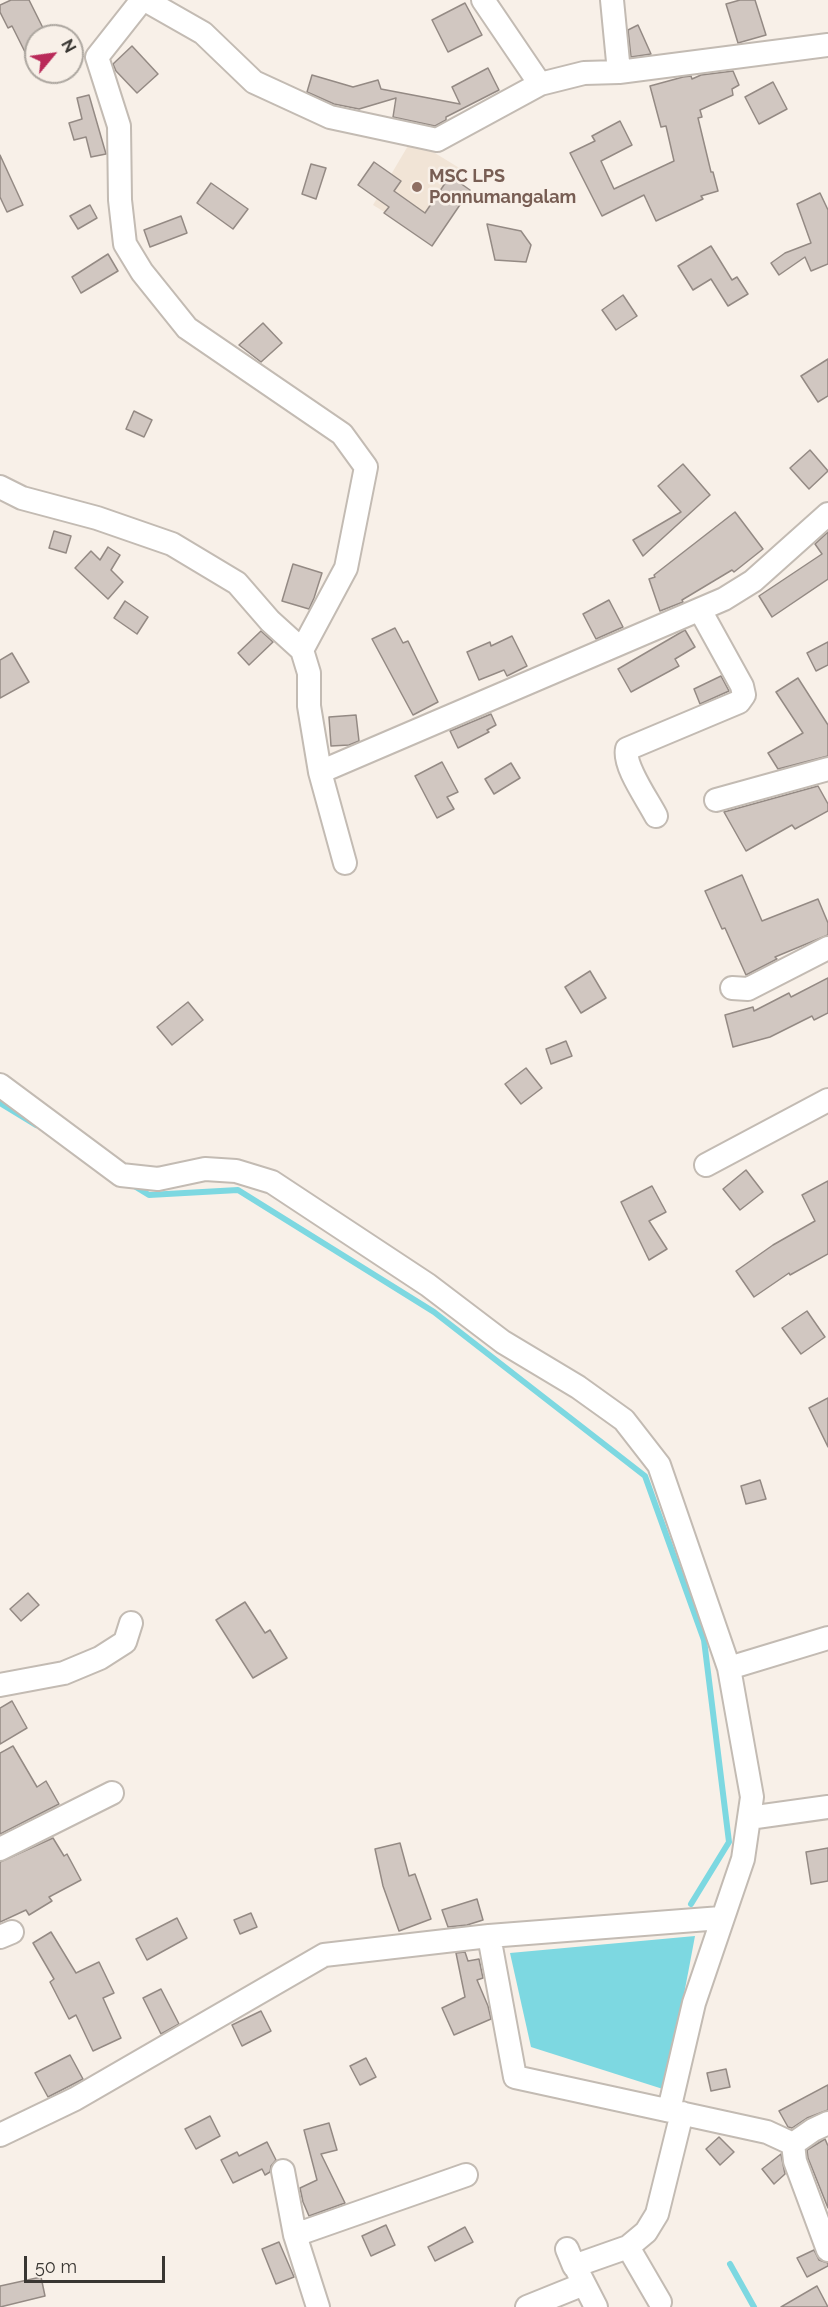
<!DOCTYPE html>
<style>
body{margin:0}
#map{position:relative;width:828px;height:2307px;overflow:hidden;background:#f8f0e8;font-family:Raleway,sans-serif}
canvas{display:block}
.north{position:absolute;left:24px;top:24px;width:60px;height:60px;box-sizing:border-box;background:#f8f0e8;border:2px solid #aca69f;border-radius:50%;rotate:61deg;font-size:16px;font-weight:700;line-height:24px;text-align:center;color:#393632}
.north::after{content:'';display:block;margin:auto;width:21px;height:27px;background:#b92a59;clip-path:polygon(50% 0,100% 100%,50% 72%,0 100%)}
.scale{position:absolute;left:24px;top:2256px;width:141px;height:27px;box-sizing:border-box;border:3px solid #393632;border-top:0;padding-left:8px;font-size:18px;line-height:21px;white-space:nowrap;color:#393632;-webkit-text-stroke:4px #f8f0e8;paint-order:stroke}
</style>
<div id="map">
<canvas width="828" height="2307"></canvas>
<div class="north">N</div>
<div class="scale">50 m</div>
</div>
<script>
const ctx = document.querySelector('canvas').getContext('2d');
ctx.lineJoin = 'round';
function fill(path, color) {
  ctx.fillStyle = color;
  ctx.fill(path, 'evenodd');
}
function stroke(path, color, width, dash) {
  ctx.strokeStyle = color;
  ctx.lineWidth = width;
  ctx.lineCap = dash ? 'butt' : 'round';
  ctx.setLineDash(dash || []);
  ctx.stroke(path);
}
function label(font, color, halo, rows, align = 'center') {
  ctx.font = font + ' Raleway,sans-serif';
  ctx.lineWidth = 5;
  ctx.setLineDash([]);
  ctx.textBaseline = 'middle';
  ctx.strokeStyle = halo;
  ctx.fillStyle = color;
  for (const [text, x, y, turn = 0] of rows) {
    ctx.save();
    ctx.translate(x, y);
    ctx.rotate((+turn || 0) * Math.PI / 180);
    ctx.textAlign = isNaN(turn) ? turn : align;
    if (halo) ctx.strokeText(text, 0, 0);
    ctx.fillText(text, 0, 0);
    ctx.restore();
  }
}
fill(new Path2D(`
 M412 139 461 169 422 235 373 205Z`), '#f1e4d6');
fill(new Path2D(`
 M695 1936 666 2090 531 2047 510 1953Z`), '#7dd8e1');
stroke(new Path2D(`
 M0 1103 36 1125
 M131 1184 149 1195 238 1190 434 1312 645 1476 704 1640 729 1842 691 1904
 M730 2264 754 2307`), '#7dd8e1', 6);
const building = new Path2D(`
 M11 0H29L47 36H36V47L25 52 12 26 8 28 0 12V5Z
 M740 0H755L766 35 738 43 726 4Z
 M465 3 482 35 448 52 432 20Z
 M638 25 651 54 631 57 628 30Z
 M132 46 158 74 137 93 116 71 113 64Z
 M488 68 499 90 446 117V120L435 126 393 117 396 98 359 109 334 104 307 92 312 75 353 87 378 80 381 89 460 104 452 87Z
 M733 71 739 85 732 89 733 95 700 110 702 117 698 118 711 172H713L718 191 701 196 703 199 656 221 644 195 602 216 570 153 595 141 592 136 620 121 632 145 601 161 614 189 674 161 666 126 661 127 650 86 683 77 691 76 692 79 701 75Z
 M773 82 787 109 759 124 745 97Z
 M89 95 106 154 91 157 86 137 74 140 69 123 82 119 77 98Z
 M0 155 23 205 7 212 0 197Z
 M374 162 401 181 394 191 425 213 450 176 470 190 432 246 384 213 389 207 358 185Z
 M311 164 326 168 316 199 302 194Z
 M211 183 248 209 233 229 197 203Z
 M820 193 828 210V264L811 271 805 257 779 275 771 263 785 253 811 243 797 204Z
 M90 205 97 218 78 229 70 216Z
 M181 216 187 233 150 247 144 230Z
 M487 224 521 231 531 245 526 262 495 260Z
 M711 246 732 280 737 277 748 294 728 306 711 279 693 290 678 266Z
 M108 254 118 271 81 293 72 277Z
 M623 295 637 316 616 330 602 310Z
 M263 323 282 343 261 362 239 345Z
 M828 359V396L818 402 801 376Z
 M134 411 152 420 144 437 126 429Z
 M810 450 828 471 809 489 790 468Z
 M683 464 710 495 643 556 633 540 681 512 658 486Z
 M735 512 763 549 734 572 732 570 682 600 683 602 660 611 649 579 655 577 654 575Z
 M54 531 71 536 66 553 49 548Z
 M828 532V579L772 617 759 596 822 554 815 544Z
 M108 547 120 555 111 570 123 582 108 599 75 568 91 551 100 560Z
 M293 564 322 573 314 598 309 609 282 601Z
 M609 600 623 627 596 639 583 614Z
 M125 601 148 617 137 634 114 618Z
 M395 628 403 643 408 641 438 702 413 715 372 639Z
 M685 630 695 647 675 659 679 666 631 692 618 669Z
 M261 631 273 642 249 665 238 653Z
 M512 636 527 666 507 676 504 670 479 680 467 652 490 642 491 646Z
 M828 642V665L816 671 807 653Z
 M12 653 29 682 0 698V660Z
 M721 676 729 691 700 704 694 689Z
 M798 678 828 725V756L778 769 768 753 803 733 776 692Z
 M491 714 496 725 487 730 489 732 458 748 450 731Z
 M356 715 359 741 349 745 331 746 329 717Z
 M442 762 458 792 447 797 454 809 437 818 415 776Z
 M511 763 520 778 494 794 485 779Z
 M818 786 828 804V811L795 829 792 825 746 851 724 812Z
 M742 875 762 921 818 899 828 923V935L775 957 777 959 746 975 725 928 722 929 705 891Z
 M590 971 606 998 581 1013 565 987Z
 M828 978V1013L814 1020 812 1016 770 1037 733 1047 725 1015 753 1007 754 1011 789 993 791 997Z
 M188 1002 203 1020 172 1045 157 1027Z
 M566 1041 572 1056 551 1064 546 1049Z
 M526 1068 542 1088 521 1104 505 1084Z
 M746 1170 763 1192 740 1210 723 1189Z
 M828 1181V1254L790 1275 789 1273 754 1297 736 1271 773 1245 815 1221 802 1195Z
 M652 1186 666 1212 649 1221 667 1249 649 1260 621 1202Z
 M807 1311 825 1337 801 1354 782 1328Z
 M828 1398V1447L809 1408Z
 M760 1480 766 1499 746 1504 741 1486Z
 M28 1593 39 1605 21 1621 10 1609Z
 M245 1602 265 1633 270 1630 287 1658 253 1678 216 1620Z
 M12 1701 27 1728 0 1744V1708Z
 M13 1746 37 1787 46 1781 59 1804 0 1834V1753Z
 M53 1838 64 1856 67 1854 81 1880 49 1897 52 1901 29 1915 26 1910 0 1922V1862Z
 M400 1843 409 1876 415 1874 431 1919 399 1931 383 1886 375 1849Z
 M828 1848V1881L811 1884 806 1852Z
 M477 1899 483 1920 467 1925 448 1927 442 1910Z
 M251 1913 257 1927 240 1934 234 1920Z
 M177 1918 187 1938 147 1960 136 1939Z
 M51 1932 76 1973 99 1962 114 1993 103 1998 121 2038 93 2051 76 2015 69 2019 50 1982 54 1979 33 1943Z
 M465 1952 468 1961 479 1959 483 1978 477 1980 488 2006 491 2019 454 2035 442 2008 465 1997 456 1953Z
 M161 1989 179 2024 161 2034 143 1998Z
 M261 2011 271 2031 242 2046 232 2025Z
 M70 2055 83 2079 48 2097 35 2073Z
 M366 2058 376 2077 360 2085 350 2066Z
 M726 2069 730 2087 711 2091 707 2073Z
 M828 2085V2110L807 2118 792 2128 788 2127 779 2111Z
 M210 2116 220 2136 196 2149 185 2129Z
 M329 2123 337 2150 321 2154 345 2203 309 2216 303 2202 300 2188 317 2180 304 2130Z
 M719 2137 734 2152 720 2165 706 2149Z
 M825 2139 828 2146V2208L808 2158 807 2150Z
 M267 2142 276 2160 271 2166 270 2172 265 2175 262 2169 233 2183 221 2160 237 2152 239 2156Z
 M781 2154 785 2174 774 2184 762 2169Z
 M386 2225 395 2245 371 2256 362 2236Z
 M465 2227 473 2242 435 2261 428 2247Z
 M279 2242 294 2277 276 2284 262 2249Z
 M814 2250 819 2260 828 2263V2266L807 2277 797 2258Z
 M41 2277 45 2296 0 2307V2286Z
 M817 2286 828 2307H781Z`);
fill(building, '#d1c7c1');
stroke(building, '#948a84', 1.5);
const minor = new Path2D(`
 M142 0 97 57 119 126 120 200 125 244 142 272 187 328 342 434 366 467 346 568 302 650
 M145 0 203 33 254 82 330 117 437 140 540 84 584 73 619 72 828 45
 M483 0 540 84
 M612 0 619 72
 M0 487 22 498 97 518 172 544 237 583 270 621 302 650 309 673V706L320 772 345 863
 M320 772 724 599 753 581 828 514
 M716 800 828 769
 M656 816C648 800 623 766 627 749L739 702 744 695 742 686 700 610
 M732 988 748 989 828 948
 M0 1085 121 1175 158 1179 205 1169 236 1171 272 1182 428 1285 503 1342 578 1387 624 1420 659 1465 729 1668 752 1797 743 1859 694 2003 669 2110
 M706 1165 828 1100
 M729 1668 828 1638
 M0 1685 64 1673 100 1658 125 1642 131 1623
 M749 1818 828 1807
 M0 1849 112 1793
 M489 1936 515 2077 767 2132 793 2144
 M0 1937 12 1932
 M828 2123 813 2130 793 2144 795 2161 828 2250
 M0 2135 75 2099 324 1955 489 1936 721 1918
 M283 2171 295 2235 318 2307
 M295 2235 466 2175
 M628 2247 660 2302
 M567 2249 574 2266 628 2247 646 2232 657 2214 682 2113
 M577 2270 596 2307
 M527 2307 584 2284`);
stroke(minor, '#c3bbb3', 26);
stroke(minor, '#fff', 22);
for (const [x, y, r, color] of [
 [417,187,6,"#8d6e63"]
]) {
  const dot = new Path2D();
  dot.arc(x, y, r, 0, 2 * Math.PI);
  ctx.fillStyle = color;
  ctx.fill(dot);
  stroke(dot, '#f8f0e8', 2);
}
label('bold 18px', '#785e54', '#f8f0e8', [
 ["MSC LPS",429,177],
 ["Ponnumangalam",429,198]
], 'left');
</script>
